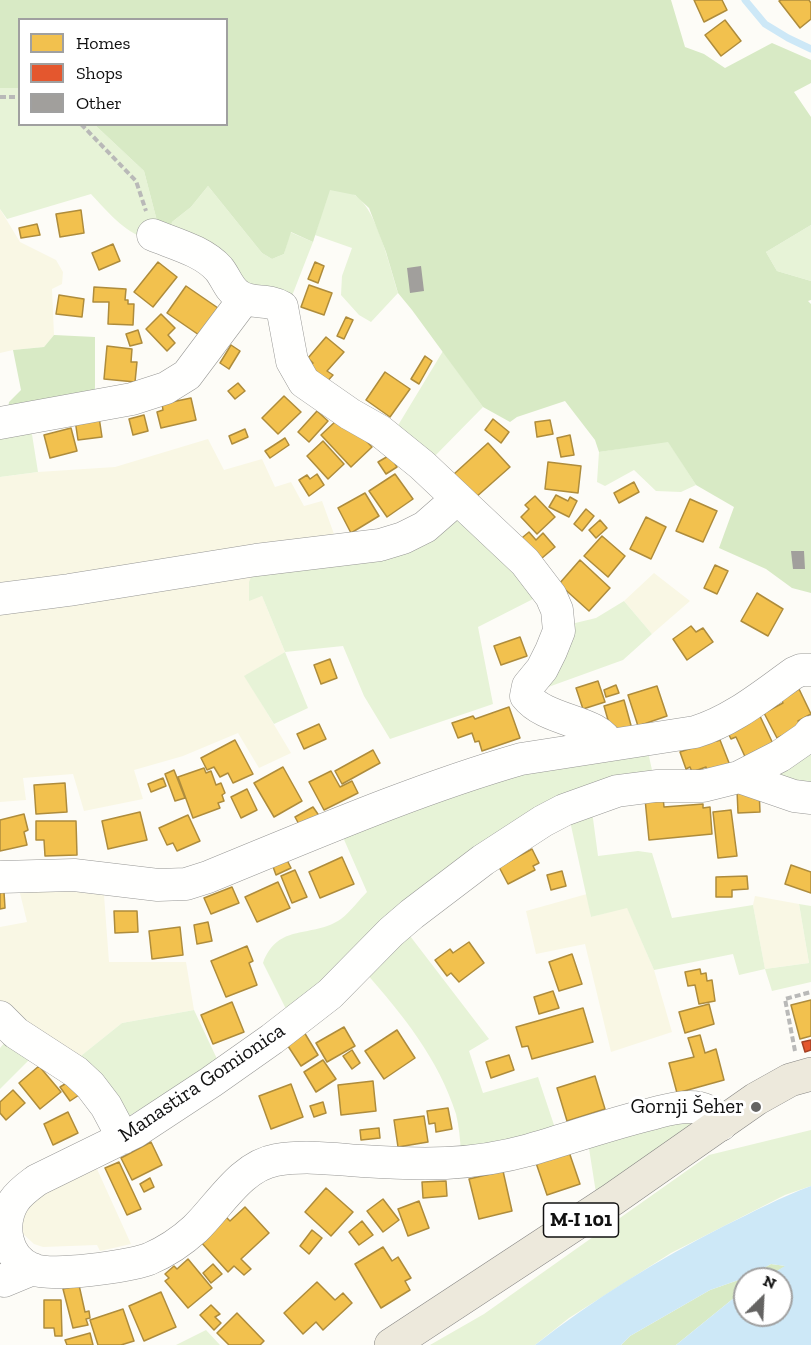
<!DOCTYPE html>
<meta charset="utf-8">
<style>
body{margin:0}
#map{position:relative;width:811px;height:1345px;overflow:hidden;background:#fdfcf7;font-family:"Zilla Slab",serif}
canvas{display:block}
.legend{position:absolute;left:18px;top:18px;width:210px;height:108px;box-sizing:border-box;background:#fff;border:2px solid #a0a0a0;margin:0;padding:8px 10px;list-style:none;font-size:18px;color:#111}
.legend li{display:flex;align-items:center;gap:12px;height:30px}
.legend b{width:30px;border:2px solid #a0a0a0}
.north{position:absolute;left:733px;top:1267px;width:60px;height:60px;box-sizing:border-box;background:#fff;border:2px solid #a0a0a0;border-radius:50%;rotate:24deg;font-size:16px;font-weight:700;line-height:24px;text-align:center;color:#111}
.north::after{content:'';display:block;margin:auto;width:21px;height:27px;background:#646362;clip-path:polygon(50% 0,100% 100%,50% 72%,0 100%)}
</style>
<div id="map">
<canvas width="811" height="1345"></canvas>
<ul class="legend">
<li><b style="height:16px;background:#f2c14e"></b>Homes</li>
<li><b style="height:16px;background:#e4572e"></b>Shops</li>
<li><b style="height:16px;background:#a19f9c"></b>Other</li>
</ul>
<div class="north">N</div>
</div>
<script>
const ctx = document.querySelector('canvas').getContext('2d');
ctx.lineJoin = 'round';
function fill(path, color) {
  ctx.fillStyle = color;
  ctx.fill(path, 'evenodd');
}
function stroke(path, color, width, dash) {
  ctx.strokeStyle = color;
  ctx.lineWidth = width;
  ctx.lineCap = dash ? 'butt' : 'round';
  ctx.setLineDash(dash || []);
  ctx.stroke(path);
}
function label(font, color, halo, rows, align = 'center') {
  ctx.font = font + ' "Zilla Slab",serif';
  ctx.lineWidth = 6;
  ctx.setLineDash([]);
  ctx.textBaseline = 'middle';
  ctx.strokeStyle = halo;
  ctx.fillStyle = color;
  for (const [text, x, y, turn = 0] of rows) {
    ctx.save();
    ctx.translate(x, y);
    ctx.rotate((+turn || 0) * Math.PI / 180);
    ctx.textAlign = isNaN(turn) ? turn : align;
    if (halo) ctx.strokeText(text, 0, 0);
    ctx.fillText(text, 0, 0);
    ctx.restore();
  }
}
fill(new Path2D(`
 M0 209 20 242 56 260 63 272 62 284 52 289 54 335 44 347 13 350 0 353Z
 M208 439 224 470 262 459 275 487 291 482 304 506 322 501 338 545 0 592V477L38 472 115 467Z
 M254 571 249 600 262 596 285 652 245 676 291 753 259 768 238 733 183 756 134 770 143 799 84 811 73 774 23 778 26 800 0 802V605Z
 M654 573 690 601 652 634 624 601Z
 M18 885 104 895 109 962H186L194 1010 122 1023 77 1059 0 1005V927L27 922Z
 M587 894 591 917 627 907 654 970 672 1032 611 1052 585 944 536 954 526 911Z
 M755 896 799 904 809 963 765 969 753 905Z
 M97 1169 131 1244 100 1251 97 1245 43 1247 34 1244 22 1233 20 1223 36 1192Z`), '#f9f7e4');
fill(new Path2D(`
 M0 88H19L20 124 95 125 144 171 157 221 147 239C123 231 108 212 91 194L7 219 0 209Z
 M208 186 262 253 272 259 284 254 290 232 313 242 290 301 260 293 170 231 172 222 191 207Z
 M329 189C337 191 350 191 356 196 377 210 390 268 398 293L371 322 359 315 341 295 342 276 352 248 315 235Z
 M811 225V281L777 271 766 252Z
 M443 351 483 407 429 462 394 432Z
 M30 422 38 472 0 477V430Z
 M668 441 696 485 681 492 656 491 634 470 605 486 597 482 599 452Z
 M454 516 539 596 478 627 493 704 390 739 364 696 343 646 285 652 308 708 274 724 244 676 285 652 262 596 249 601V582L254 571Z
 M624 601 652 634 623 660 540 690 567 625 596 618Z
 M811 748V790L774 773Z
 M648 752 654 779 614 781 288 1013 263 963C278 922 312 939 341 919 350 912 359 900 367 892L342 835 538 765Z
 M592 811 598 856 638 851 652 853 672 918 753 905 765 969 809 963 799 904 811 906V982L772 991 765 969 739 975 733 954 654 970 627 908 591 917 570 821Z
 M407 932 489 1039 469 1051 483 1093 538 1077 556 1131 461 1152C460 1139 459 1126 456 1114 439 1060 403 1015 366 973Z
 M194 1010 218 1061 129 1116 77 1059 122 1023Z
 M11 1035 35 1054 0 1089V1048Z
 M680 1119 698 1124 596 1193 588 1142Z
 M811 1130V1186L785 1195 671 1253 569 1318 535 1345H430L484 1314 709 1155Z
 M206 1330 220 1345H176Z`), '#e7f3d7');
fill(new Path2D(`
 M0 0H671L685 47 704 54 725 68 772 43 811 60V83L794 92 811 117V225L766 252 777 271 811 281V300L808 301 811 304V593L792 588 766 569 719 548 734 507 696 485 668 442 599 452 595 440 565 401 517 417 510 422 483 407 412 310 398 293 386 252 369 208 355 195 330 190 313 242 291 232 284 254 272 259 262 253 208 186 191 207 172 222 170 231 157 221 144 171 95 125 226 124V20H20L19 88H0Z
 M54 335 95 337V396L7 417 9 402 21 390 13 350 44 347Z
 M771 1264 786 1266 763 1279H745V1289L676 1345H621L630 1336 710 1290 747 1277Z`), '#d8eac5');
fill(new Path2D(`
 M811 1186V1345H676L745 1289V1315H781V1279H763L785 1266 771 1264 747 1277 710 1290 630 1336 621 1345H535C594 1299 657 1260 724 1226 753 1212 781 1197 811 1186Z`), '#cde8f7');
const homes = new Path2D(`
 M694 0H722L727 10 704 22Z
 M781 0H809L811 3V19L800 28 779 1Z
 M725 20 741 41 721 56 705 35Z
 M81 210 84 233 60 237 56 214Z
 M37 224 40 235 21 238 19 228Z
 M113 244 120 261 99 270 92 253Z
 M158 262 177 277 153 307 134 292Z
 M315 262 324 266 318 283 308 279Z
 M309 285 332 293 324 315 301 307Z
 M186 286 218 308 199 335 167 313Z
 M94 287 126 289 125 300H128V304H134L133 325 108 324 109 302H93Z
 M59 295 84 299 82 317 56 314Z
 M161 314 175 328 168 335 175 343 167 351 146 329Z
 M346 317 353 320 344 339 337 336Z
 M138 330 142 343 130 346 126 334Z
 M326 337 344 352 327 371 333 375 324 385 307 370 313 363 308 358Z
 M231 345 240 351 229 369 220 363Z
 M107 346 132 349 131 362H137L135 382 104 379Z
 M425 356 432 361 419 384 411 379Z
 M385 372 410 389 390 417 366 400Z
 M238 383 245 391 235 399 228 391Z
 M284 396 301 412 278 434 262 418Z
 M191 398 196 420 161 428 157 412 163 410 162 404Z
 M317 411 328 421 309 442 298 432Z
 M144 415 148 431 133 435 129 419Z
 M99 417 102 437 78 440 75 420Z
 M493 419 509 432 501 443 485 430Z
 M337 420 348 422 372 447 351 467 321 435Z
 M550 420 553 434 537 437 535 422Z
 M71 428 77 451 50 458 44 435Z
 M245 429 248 437 232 444 229 436Z
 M570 435 574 455 561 457 557 438Z
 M285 438 289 445 270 458 265 451Z
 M323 441 344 464 328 479 307 456Z
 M488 443 510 467 475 498 454 474Z
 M390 455 397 467 386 474 378 462Z
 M548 462 581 466 578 493 545 489Z
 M317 474 324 485 309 496 299 480 307 475 310 479Z
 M395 474 413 499 387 517 369 491Z
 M634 482 639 492 619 503 614 493Z
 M365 493 379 516 351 533 338 508Z
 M556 495 568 501 570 497 577 501 569 517 549 507Z
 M535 496 555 517 537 534 521 517 529 509 525 505Z
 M690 499 717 511 703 542 676 531Z
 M586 509 594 516 582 531 574 524Z
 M646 517 666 527 651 559 630 549Z
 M600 520 607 528 596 538 589 530Z
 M529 532 536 540 543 533 555 547 535 564 517 542Z
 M602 536 625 556 608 577 584 556Z
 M580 560 610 588 589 611 559 584Z
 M715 565 728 571 717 594 704 588Z
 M757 593 783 609 768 636 741 621Z
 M691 626 696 632 703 628 713 642 687 660 673 639Z
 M520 637 527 656 501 665 494 646Z
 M330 659 337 678 321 684 314 665Z
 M598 681 605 702 583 709 576 688Z
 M616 685 619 693 606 697 604 690Z
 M657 686 667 716 638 726 628 695Z
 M799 689 811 714 798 721 801 727 777 738 764 713 783 703 781 698Z
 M624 700 632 729 612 734 604 706Z
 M509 707 520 738 482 751 479 741 475 742 472 733 458 738 452 723 473 716 475 719Z
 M759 714 775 748 747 761 736 737 731 739 726 729Z
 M319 724 326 739 304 749 297 734Z
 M716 737 717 741 720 740 731 768 709 776 706 767 692 772 690 767 686 769 680 752 709 742Z
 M235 740 253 774 233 783 228 773 220 777 214 767 207 770 201 758Z
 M373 750 380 763 342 784 335 771Z
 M283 767 302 801 274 817 254 783Z
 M204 768 206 773 211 771 216 785 221 783 225 793 222 795 224 801 218 803 220 808 193 818 178 777Z
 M174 770 185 798 175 801 165 774Z
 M331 771 340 787 352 781 358 793 324 810 309 782Z
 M163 778 166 786 151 792 148 784Z
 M65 783 67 812 36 814 34 785Z
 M247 789 257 810 241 818 231 797Z
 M759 789 760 812 738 813 737 790Z
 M663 797 664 807 703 804V808L710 807 712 834 649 840 645 799Z
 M313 807 320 817 301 828 295 817Z
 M731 810 737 856 718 858 713 812Z
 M140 812 147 840 108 849 102 821Z
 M24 814 28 830 24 832 27 845 0 851V820Z
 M188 815 200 841 177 851 173 843 167 845 159 828Z
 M36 821H76L77 855 45 856 44 840H36Z
 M532 849 539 863 533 866 535 870 508 884 499 867Z
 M342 857 354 884 320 898 309 872Z
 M286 858 291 868 276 875 272 864Z
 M791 865 811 872V893L785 884Z
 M295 870 307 897 292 903 281 876Z
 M562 871 566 886 551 890 547 875Z
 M747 876 748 889 732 890V897H716V877Z
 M278 882 290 908 257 922 245 897Z
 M232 887 239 903 211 914 204 898Z
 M0 892H4L5 908 0 909Z
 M114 911H137L138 932 115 933Z
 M208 922 212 941 197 944 194 925Z
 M180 927 183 955 152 959 149 931Z
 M469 942 484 963 459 982 451 973 447 976 435 960 450 949 453 953Z
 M247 946 253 961 249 963 257 985 226 997 211 961Z
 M572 954 582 984 559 991 549 962Z
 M700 969 701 974 706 973 707 981 712 980 715 1001 699 1004 695 985 688 986 685 972Z
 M553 991 559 1008 539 1014 534 997Z
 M811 1000V1036L800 1039 791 1005Z
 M232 1002 244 1032 213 1044 201 1015Z
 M709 1004 714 1024 685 1033 679 1012Z
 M583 1008 593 1042 532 1059 528 1046 522 1047 516 1027Z
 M344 1027 355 1046 327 1062 316 1043Z
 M397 1030 415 1058 384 1079 365 1051Z
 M304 1032 318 1055 301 1066 286 1043Z
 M700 1035 705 1053 716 1049 724 1080 677 1093 669 1063 694 1057 688 1038Z
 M352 1050 360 1063 352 1069 343 1056Z
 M509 1055 514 1070 491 1078 486 1062Z
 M323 1060 336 1079 316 1092 304 1072Z
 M39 1066 61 1092 40 1109 19 1083Z
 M595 1076 605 1109 567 1121 557 1088Z
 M70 1081 79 1095 70 1101 60 1087Z
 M373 1081 376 1111 341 1115 338 1085Z
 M291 1084 303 1117 271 1129 259 1096Z
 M13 1090 25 1103 6 1120 0 1113V1102Z
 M323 1102 326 1113 314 1117 310 1106Z
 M448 1108 452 1129 436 1132 435 1123 429 1124 427 1111Z
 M68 1112 78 1133 53 1145 44 1124Z
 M424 1116 428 1142 398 1147 394 1120Z
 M379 1128 380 1138 361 1140 360 1130Z
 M151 1142 162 1165 132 1180 121 1158Z
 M568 1149 580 1184 547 1195 535 1160Z
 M119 1162 141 1209 127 1215 105 1168Z
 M503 1171 512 1211 479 1219 469 1179Z
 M150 1178 154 1187 144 1192 140 1184Z
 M446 1181 447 1196 423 1198 422 1182Z
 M326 1188 353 1212 331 1236 305 1212Z
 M383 1199 399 1220 383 1232 367 1211Z
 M419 1201 429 1228 408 1236 398 1209Z
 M245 1207 269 1233 241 1259 251 1269 244 1275 234 1266 228 1272 200 1241 226 1217 230 1221Z
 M362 1221 373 1235 359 1245 349 1232Z
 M312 1230 322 1238 309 1254 300 1246Z
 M383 1247 392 1261 398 1257 411 1278 405 1281 410 1290 381 1308 355 1264Z
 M188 1259 212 1288 188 1308 165 1281 169 1278 165 1274 174 1266 177 1269Z
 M213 1264 222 1274 211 1283 203 1273Z
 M317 1282 335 1300 343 1293 352 1303 323 1330 316 1322 303 1334 284 1313Z
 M79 1285 85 1312 89 1311 90 1318 86 1319 88 1325 73 1328 63 1289Z
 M161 1292 176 1327 144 1341 129 1306Z
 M44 1300H61L62 1336H55L54 1328H44Z
 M211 1305 220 1314 215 1317 221 1323 214 1330 200 1315Z
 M123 1309 134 1341 121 1345H98L90 1320Z
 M237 1313 264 1341 260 1345H229L217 1333Z
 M90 1333 93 1345H67L65 1340Z`);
fill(homes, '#f2c14e');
stroke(homes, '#ae8c3c', 1.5);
const shops = new Path2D(`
 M811 1040V1050L805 1052 802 1042Z`);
fill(shops, '#e4572e');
stroke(shops, '#a54225', 1.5);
stroke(new Path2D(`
 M745 0 765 24 788 38 811 49`), '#cde8f7', 7);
fill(new Path2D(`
 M421 266 424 291 410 293 407 268Z
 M791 551H804L805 569H793Z`), '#a19f9c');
const minor = new Path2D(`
 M153 235C175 244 203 251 219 269 226 278 229 289 238 295 251 305 268 298 282 307L292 361 304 382 350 414 380 431 422 465 525 562 551 596 557 610 559 631 551 651 542 669 528 686 526 696C546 722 599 720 609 745
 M0 423 132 399 166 388 187 375 244 299
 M0 599 69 590 256 560 380 545 403 538 425 527 457 499
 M739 777 794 796 811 798
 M0 877 74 875 158 885 186 884 208 877C311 835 414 790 521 759L695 732C732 721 763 695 794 673L801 670H811
 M0 1017 16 1033 76 1072 90 1085 106 1106 123 1138
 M721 1125C716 1117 709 1110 700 1108 684 1105 666 1110 651 1114 610 1124 570 1138 529 1150 471 1166 422 1165 362 1161 334 1159 305 1155 276 1160 241 1166 219 1206 195 1229 182 1241 165 1252 149 1259 128 1266 52 1278 32 1269 5 1258 0 1224 14 1201 20 1192 29 1186 37 1180L135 1132 211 1082 272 1039 330 994 391 932 412 914 483 860 543 821 564 810 617 791 656 786H703L739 777 780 756 806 738 811 732
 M0 1280 4 1281 33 1269`);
const major = new Path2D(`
 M391 1345 613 1199 756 1099 790 1080 811 1074`);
stroke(minor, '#979795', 33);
stroke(major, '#858482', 34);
stroke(new Path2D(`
 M0 97H20
 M81 124 136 181 146 211
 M795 1051 785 999 811 992`), '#b9b9b8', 4, [6, 3]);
stroke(minor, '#fffffe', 32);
stroke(major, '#ede9dc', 33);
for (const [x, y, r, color] of [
 [756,1107,6,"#646362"]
]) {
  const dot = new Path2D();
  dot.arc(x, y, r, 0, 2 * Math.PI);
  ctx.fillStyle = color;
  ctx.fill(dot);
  stroke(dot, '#fff', 2);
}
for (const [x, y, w] of [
 [581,1220,75]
]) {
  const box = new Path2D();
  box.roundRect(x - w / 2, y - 17, w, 34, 4.5);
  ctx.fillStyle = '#fff';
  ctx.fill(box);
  stroke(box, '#111', 1.5);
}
label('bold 20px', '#111', null, [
 ["M-I 101",581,1220]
]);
label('21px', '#111', '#fff', [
 ["Manastira Gomionica",202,1083,-34]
]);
label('21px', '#111', '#fff', [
 ["Gornji Šeher",744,1107]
], 'right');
</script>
